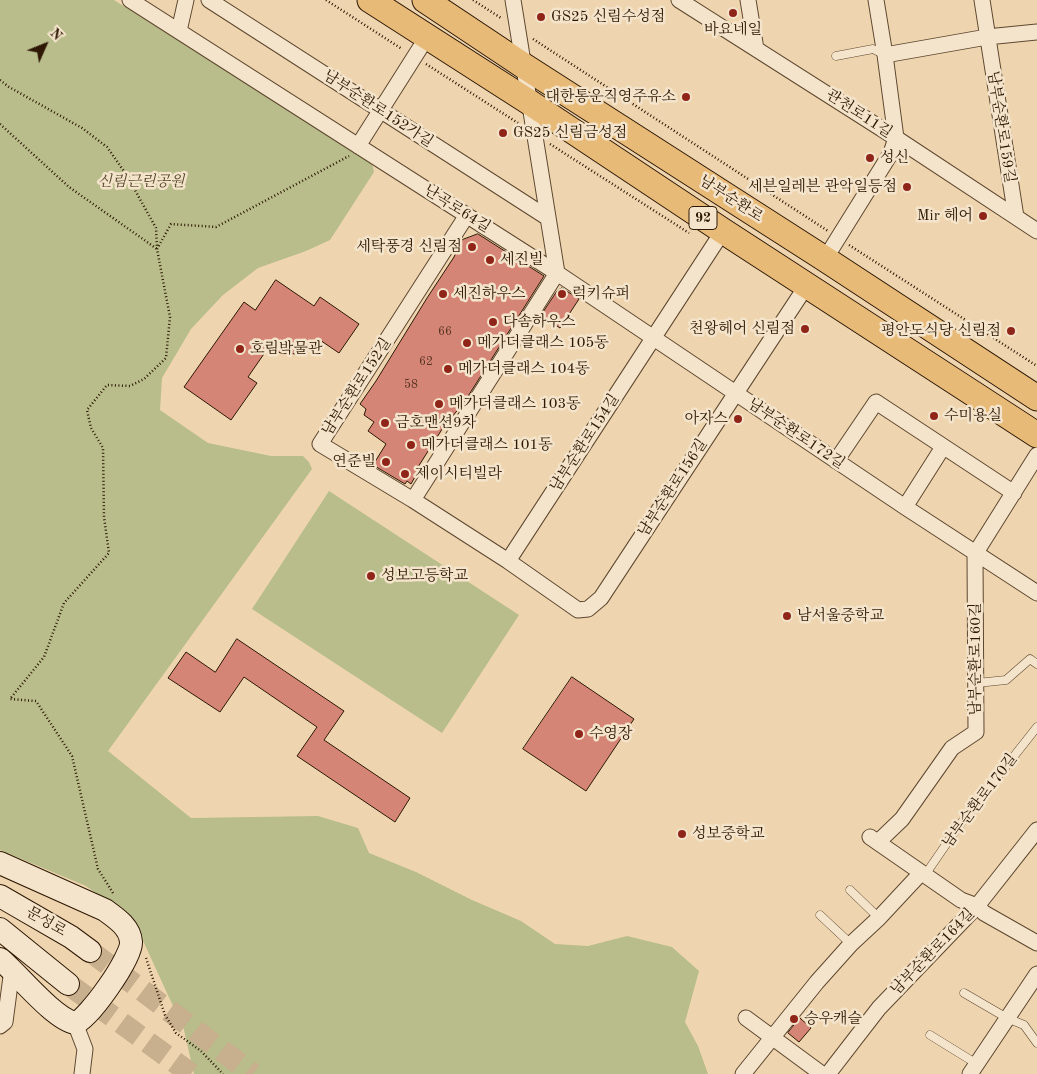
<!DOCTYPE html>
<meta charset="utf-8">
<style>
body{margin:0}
#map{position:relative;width:1037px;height:1074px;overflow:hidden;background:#eed5af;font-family:"Old Standard TT",serif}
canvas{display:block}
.north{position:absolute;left:20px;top:20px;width:50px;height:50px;-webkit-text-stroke:4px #f4e4cb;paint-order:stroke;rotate:46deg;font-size:14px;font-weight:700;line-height:20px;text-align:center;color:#2e1804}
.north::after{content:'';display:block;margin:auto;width:18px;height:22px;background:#2e1804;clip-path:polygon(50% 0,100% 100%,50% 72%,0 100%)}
</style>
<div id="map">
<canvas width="1037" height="1074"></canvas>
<div class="north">N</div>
</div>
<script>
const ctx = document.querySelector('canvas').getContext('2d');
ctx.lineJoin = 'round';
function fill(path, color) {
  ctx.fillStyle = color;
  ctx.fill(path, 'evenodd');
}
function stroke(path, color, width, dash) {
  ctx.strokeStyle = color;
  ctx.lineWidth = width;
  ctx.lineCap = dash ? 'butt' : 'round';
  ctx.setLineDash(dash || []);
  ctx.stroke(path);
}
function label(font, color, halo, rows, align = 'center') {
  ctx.font = font + ' "Old Standard TT","Noto Serif KR",serif';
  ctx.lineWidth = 5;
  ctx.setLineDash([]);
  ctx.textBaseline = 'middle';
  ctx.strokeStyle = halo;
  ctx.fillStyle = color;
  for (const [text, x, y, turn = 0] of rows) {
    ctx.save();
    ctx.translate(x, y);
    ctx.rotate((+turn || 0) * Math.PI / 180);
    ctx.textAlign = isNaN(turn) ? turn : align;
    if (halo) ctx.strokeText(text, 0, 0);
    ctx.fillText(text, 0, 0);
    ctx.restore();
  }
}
fill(new Path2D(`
 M0 0H114L372 163 374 172 330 240 306 251 258 268 223 295 191 329 162 378 160 410 208 443 271 456H303L309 462 312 469 108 751 191 818 318 816 358 828 369 853 416 872 472 900 521 921 555 944 588 946 627 936 672 947 699 971 685 1022 698 1046 708 1074H194L184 1030 133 919 86 886 0 850Z
 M329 491 519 615 442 733 252 609Z`), '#b8bd8b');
const building = new Path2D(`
 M478 234 544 276 465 401 447 423H446L418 467 420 468 411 484 407 481 405 484 373 465 386 444 368 431 374 422 364 415 366 409 360 404 376 381 427 298 454 257 462 240Z
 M276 280 314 306 320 297 359 324 339 353 317 338 312 345 305 351 297 354 281 353 268 348 248 377 257 383 231 420 184 387 244 302 255 310Z
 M562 288 579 299 560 328 541 315 557 291Z
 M237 639 344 711 324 740 410 798 395 822 297 756 317 727 244 677 220 712 168 678 186 652 215 672Z
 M572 677 634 719 586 791 523 749Z
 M800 1018 811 1028 799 1042 788 1033Z`);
fill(building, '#d58576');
stroke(building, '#2e1804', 1);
stroke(new Path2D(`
 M90 951 253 1074
 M68 984 191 1074`), '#c8af8d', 22, [22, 11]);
const lane = new Path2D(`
 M836 56 873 49 885 55
 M977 683 1006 680 1030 659 1037 664
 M925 875 958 827 1037 727
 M850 890 879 918
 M820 915 851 944
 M964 993 1007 1018 1024 1025 1037 1043
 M930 1035 977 1064`);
const street = new Path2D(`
 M130 0 557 273 905 507 1037 593
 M209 0 548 218
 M679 0 896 138 1037 231
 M748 0 756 49
 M982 0 1016 217
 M179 31 186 0
 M885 55 987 37 1037 32
 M358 146 427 37
 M467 215 320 444 413 500 557 273 513 0
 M825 259 891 153 896 138 885 55 876 0
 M836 461 876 402 1014 493
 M413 500 508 561 723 231
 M905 507 943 447
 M508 561 578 610 588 609 601 598 807 285
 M870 837 961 900 977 906 984 913 1037 943
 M878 842 902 819 952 748 976 732 975 554 1037 455
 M746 1018 822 1074
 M75 1023 85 1049 82 1074
 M0 1026 5 1022 12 969
 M743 1074 817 982 851 944 879 918 921 873
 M828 1074 879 1008 977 906 1037 830
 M970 1074 1037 974`);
const secondary = new Path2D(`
 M0 863 105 910C116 918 130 927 131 942 132 957 89 1019 75 1023 54 1019 19 975 0 959
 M0 896 71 937 90 951
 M0 929 68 984`);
const primary = new Path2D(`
 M370 0 529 102 723 231 1037 435
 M425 0 524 66 825 259 1037 398`);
stroke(lane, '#5e472f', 9);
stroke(street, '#5e472f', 17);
stroke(secondary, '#2e1804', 24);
stroke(primary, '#2e1804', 27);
stroke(new Path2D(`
 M326 0 402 49
 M473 0 501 18
 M533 39 828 231
 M426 64 518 123
 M0 80 9 87 82 128 107 147 126 174 156 228 157 248
 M0 124 69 187 157 249
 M550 144 689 233
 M849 245 1037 366
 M113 893 98 869 72 756 36 701 10 699 44 657 64 603 109 553 104 517 103 448 91 428 87 410 107 385 130 386 144 379 166 358 170 317 157 249 171 224 216 227 349 156
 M146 958 165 1015 176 1033 201 1051 223 1074`), '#2e1804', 2.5, [1, 2.5]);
stroke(lane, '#f4e4cb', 8);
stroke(street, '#f4e4cb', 15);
stroke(secondary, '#f4e4cb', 22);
stroke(primary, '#e7ba78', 25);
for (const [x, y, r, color] of [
 [733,13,5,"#8f2418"],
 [541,17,5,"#8f2418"],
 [686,97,5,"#8f2418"],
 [503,133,5,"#8f2418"],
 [870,158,5,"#8f2418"],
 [907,187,5,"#8f2418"],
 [983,216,5,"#8f2418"],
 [472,247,5,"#8f2418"],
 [490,260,5,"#8f2418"],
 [443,294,5,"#8f2418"],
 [562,294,5,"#8f2418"],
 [493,322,5,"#8f2418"],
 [805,329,5,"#8f2418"],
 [1011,331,5,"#8f2418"],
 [467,343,5,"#8f2418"],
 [240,349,5,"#8f2418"],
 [448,369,5,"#8f2418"],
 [439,404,5,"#8f2418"],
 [934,416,5,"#8f2418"],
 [738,419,5,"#8f2418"],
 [385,423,5,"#8f2418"],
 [411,445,5,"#8f2418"],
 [386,462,5,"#8f2418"],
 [405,474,5,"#8f2418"],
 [371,576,5,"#8f2418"],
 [787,616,5,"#8f2418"],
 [579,734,5,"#8f2418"],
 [682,834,5,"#8f2418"],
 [794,1019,5,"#8f2418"]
]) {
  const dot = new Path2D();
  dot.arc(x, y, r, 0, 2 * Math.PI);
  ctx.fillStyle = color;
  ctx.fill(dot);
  stroke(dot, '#f4e4cb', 2);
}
label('12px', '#583320', null, [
 ["66",445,332],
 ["62",426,362],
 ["58",411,385]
]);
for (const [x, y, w] of [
 [703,218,28]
]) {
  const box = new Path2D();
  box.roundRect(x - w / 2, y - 11.5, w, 23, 4);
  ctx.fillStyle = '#f4e4cb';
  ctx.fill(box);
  stroke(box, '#2e1804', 1);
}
label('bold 14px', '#2e1804', null, [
 ["92",703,218]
]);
label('15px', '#2e1804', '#f4e4cb', [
 ["GS25 신림수성점",551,17],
 ["바요네일",733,30,"center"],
 ["대한통운직영주유소",676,97,"right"],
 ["GS25 신림금성점",513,133],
 ["성신",880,158],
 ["세븐일레븐 관악일등점",897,187,"right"],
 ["Mir 헤어",973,216,"right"],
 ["세탁풍경 신림점",462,247,"right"],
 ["세진빌",500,260],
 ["세진하우스",453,294],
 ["럭키슈퍼",572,294],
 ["다솜하우스",503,322],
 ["천왕헤어 신림점",795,329,"right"],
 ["평안도식당 신림점",1001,331,"right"],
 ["메가더클래스 105동",477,343],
 ["호림박물관",250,349],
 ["메가더클래스 104동",458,369],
 ["메가더클래스 103동",449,404],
 ["수미용실",944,416],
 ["아자스",728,419,"right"],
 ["금호맨션9차",395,423],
 ["메가더클래스 101동",421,445],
 ["연준빌",376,462,"right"],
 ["제이시티빌라",415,474],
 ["성보고등학교",381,576],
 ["남서울중학교",797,616],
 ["수영장",589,734],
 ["성보중학교",692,834],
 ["승우캐슬",804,1019]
], 'left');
label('15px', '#2e1804', '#f4e4cb', [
 ["남부순환로152가길",378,109,33],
 ["관천로11길",859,114,33],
 ["남부순환로159길",1001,127,81],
 ["남부순환로",731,199,33],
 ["난곡로64길",457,209,32],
 ["남부순환로152길",357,387,-57],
 ["남부순환로172길",796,434,34],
 ["남부순환로154길",585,443,-57],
 ["남부순환로156길",673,488,-57],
 ["남부순환로160길",976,659,-90],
 ["남부순환로170길",980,801,-53],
 ["문성로",46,922,30],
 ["남부순환로164길",933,952,-46]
]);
label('italic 15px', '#574a2c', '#f4e4cb', [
 ["신림근린공원",141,182]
]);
</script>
